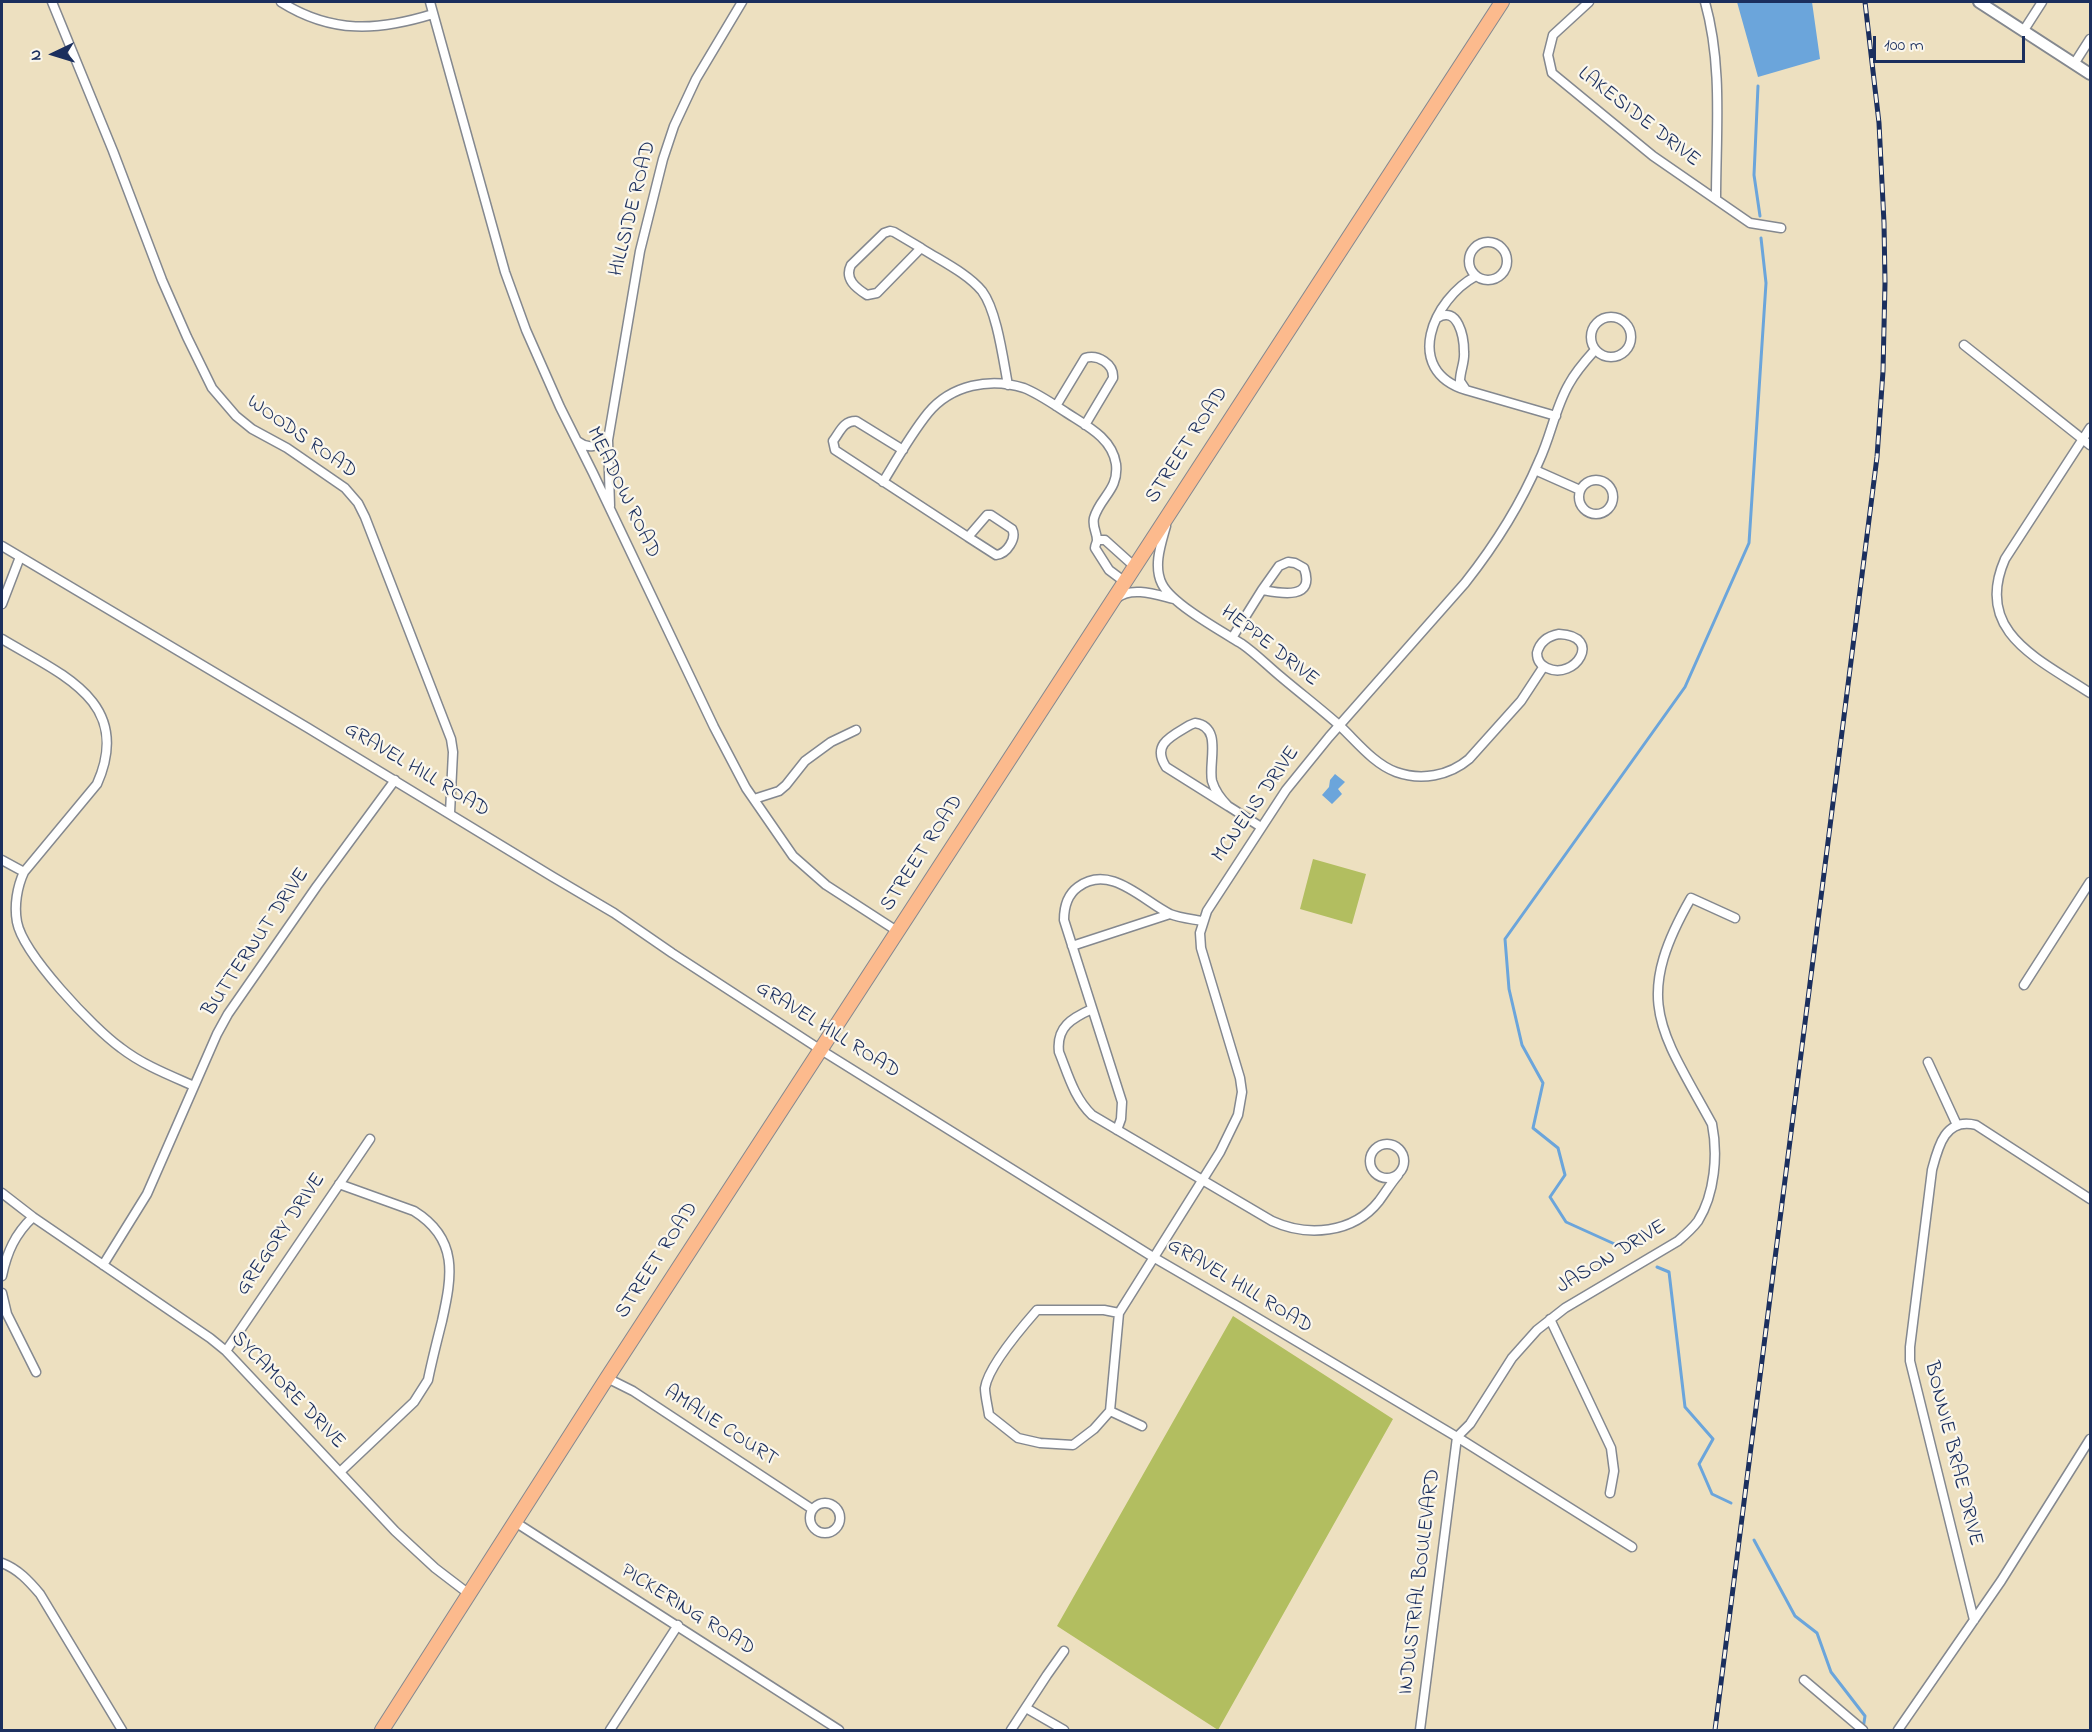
<!DOCTYPE html>
<style>
body{margin:0}
#map{position:relative;width:2092px;height:1732px;overflow:hidden;background:#ede0c0;font-family:"Indie Flower",sans-serif}
canvas{display:block}
.frame{position:absolute;inset:0;border:3px solid #1b2f5e;pointer-events:none}
.north{position:absolute;left:24px;top:24px;width:60px;height:60px;-webkit-text-stroke:4px #fbf7ec;paint-order:stroke;rotate:266deg;font-size:16px;font-weight:700;line-height:24px;text-align:center;color:#1b2f5e}
.north::after{content:'';display:block;margin:auto;width:21px;height:27px;background:#1b2f5e;clip-path:polygon(50% 0,100% 100%,50% 72%,0 100%)}
.scale{position:absolute;left:1873px;top:36px;width:152px;height:27px;box-sizing:border-box;border:3px solid #1b2f5e;border-top:0;padding-left:8px;font-size:18px;line-height:21px;white-space:nowrap;color:#1b2f5e;-webkit-text-stroke:4px #fbf7ec;paint-order:stroke}
</style>
<div id="map">
<canvas width="2092" height="1732"></canvas>
<div class="frame"></div>
<div class="north">N</div>
<div class="scale">100 m</div>
</div>
<script>
const ctx = document.querySelector('canvas').getContext('2d');
ctx.lineJoin = 'round';
function fill(path, color) {
  ctx.fillStyle = color;
  ctx.fill(path, 'evenodd');
}
function stroke(path, color, width, dash) {
  ctx.strokeStyle = color;
  ctx.lineWidth = width;
  ctx.lineCap = dash ? 'butt' : 'round';
  ctx.setLineDash(dash || []);
  ctx.stroke(path);
}
function label(font, color, halo, rows, align = 'center') {
  ctx.font = font + ' "Indie Flower",sans-serif';
  ctx.lineWidth = 4.5;
  ctx.setLineDash([]);
  ctx.textBaseline = 'middle';
  ctx.strokeStyle = halo;
  ctx.fillStyle = color;
  for (const [text, x, y, turn = 0] of rows) {
    ctx.save();
    ctx.translate(x, y);
    ctx.rotate((+turn || 0) * Math.PI / 180);
    ctx.textAlign = isNaN(turn) ? turn : align;
    if (halo) ctx.strokeText(text, 0, 0);
    ctx.fillText(text, 0, 0);
    ctx.restore();
  }
}
fill(new Path2D(`
 M1313 859 1366 874 1352 924 1300 909Z
 M1233 1316 1393 1419 1218 1730 1057 1626Z`), '#b2be60');
fill(new Path2D(`
 M1737 2H1812L1820 59 1758 77Z
 M1335 774 1345 782 1338 789 1342 794 1332 804 1322 795 1329 787 1330 780Z`), '#6ba5db');
stroke(new Path2D(`
 M1758 86 1754 175 1760 216
 M1630 1251 1566 1222 1550 1197 1565 1175 1558 1148 1533 1128 1543 1083 1522 1045 1509 989 1505 939 1685 687 1749 543 1766 283 1761 238
 M1657 1267 1669 1272 1685 1407 1713 1439 1699 1464 1712 1494 1731 1503
 M1754 1540 1795 1616 1817 1633 1831 1672 1865 1716 1863 1729`), '#6ba5db', 3);
const minor = new Path2D(`
 M52 2 113 151 162 280 187 337 212 388 236 416 252 429 287 448 345 488 358 503 365 517 451 739 453 752 450 813
 M281 2C332 34 378 31 433 14
 M430 2 505 272 526 330 560 407 593 473 714 727 746 788 793 856 826 885 897 931
 M1589 2 1553 35 1548 55 1552 73 1653 156 1750 223 1781 228
 M1705 2C1723 66 1716 133 1716 199
 M2024 30 2042 2
 M2074 64 2090 39
 M890 231 894 232 921 248 877 293 867 295C856 288 844 279 851 265L884 233Z
 M1469 261a19 19 0 1 1 38 0a19 19 0 1 1-38 0Z
 M921 248C941 261 967 273 982 291 997 311 1003 359 1008 385
 M1591 337a20 20 0 1 1 40 0a20 20 0 1 1-40 0Z
 M1437 318C1458 305 1464 337 1464 352 1465 362 1460 371 1460 381L1466 390 1556 416
 M1964 345 2090 445
 M1466 390C1402 370 1433 299 1476 276
 M1056 406 1085 358C1098 354 1114 364 1113 378L1085 425
 M2090 428 2005 559C1973 632 2039 659 2090 693
 M608 440 640 251 663 159 674 126 696 79 742 2
 M579 442C589 450 598 445 608 440L610 506
 M903 450 856 421C843 421 840 432 833 441L835 450 968 537
 M1535 470 1580 490
 M1579 497a17 17 0 1 1 34 0a17 17 0 1 1-34 0Z
 M883 482C897 459 911 434 928 413 951 385 990 377 1024 388 1039 394 1053 404 1067 413 1087 426 1112 438 1116 464 1119 490 1100 497 1094 518 1092 527 1097 532 1097 540 1097 543 1095 545 1095 548L1109 570 1125 582
 M987 515H991L1012 529C1017 538 1007 554 996 555L968 537Z
 M1166 526C1161 544 1153 566 1162 584 1172 604 1221 631 1242 644 1255 653 1268 666 1280 676 1300 693 1321 709 1340 726 1357 742 1374 764 1396 772 1421 781 1449 776 1469 759L1521 701 1544 666
 M1097 540H1105L1135 567
 M2 546 308 728 553 877 614 913 672 953 821 1050 1153 1257 1239 1307 1457 1437 1632 1547
 M1288 562 1295 563 1304 568C1316 601 1279 593 1262 590L1279 566Z
 M1117 598C1132 586 1157 595 1174 599
 M2 604 20 557
 M1559 634C1604 636 1575 681 1547 668 1540 665 1537 660 1537 653 1540 641 1548 636 1559 634Z
 M1232 638 1262 590
 M2 639C60 674 134 701 97 784L24 872C17 887 14 906 17 922 23 954 93 1028 121 1048 143 1065 169 1075 194 1086
 M1195 723C1223 727 1208 762 1212 781 1215 791 1221 799 1228 806L1166 767C1151 744 1172 736 1190 725Z
 M754 799 779 791 786 785 805 761 831 742 856 730
 M1228 806 1261 827
 M2 860 24 872
 M1072 946 1170 914
 M2024 985 2090 882
 M1092 1009C1072 1018 1056 1027 1059 1052 1068 1074 1074 1098 1092 1115L1272 1221C1307 1237 1353 1234 1379 1201 1385 1193 1391 1183 1398 1175
 M1928 1062 1957 1125
 M1117 1130 1121 1119 1122 1102 1064 920C1064 907 1067 895 1078 887 1110 863 1143 901 1170 914 1180 918 1192 919 1202 921
 M1370 1161a17 17 0 1 1 34 0a17 17 0 1 1-34 0Z
 M339 1184 414 1211C459 1239 452 1276 442 1321 437 1341 432 1360 428 1380L414 1402 340 1472
 M2 1193 33 1217 210 1338 226 1351 395 1531 435 1568 469 1594
 M103 1265 147 1194 217 1034 228 1014 317 886 395 780
 M2 1276C7 1252 15 1234 33 1217
 M2 1293 7 1314 36 1372
 M1119 1313 1104 1310H1037C1023 1326 988 1367 985 1388 985 1396 988 1407 989 1415L1018 1438 1040 1443 1073 1445 1094 1429 1110 1411 1119 1313 1220 1152 1238 1115 1242 1092 1240 1078 1201 948 1200 933 1207 911 1286 790 1329 737 1465 583C1495 545 1520 506 1539 461 1551 436 1555 408 1569 384 1576 371 1585 361 1594 351
 M1550 1319 1611 1448 1614 1471 1610 1493
 M226 1351 370 1139
 M607 1378 633 1391 812 1509
 M1110 1411 1142 1426
 M810 1518a15 15 0 1 1 30 0a15 15 0 1 1-30 0Z
 M515 1522 839 1730
 M2 1563C18 1569 29 1581 40 1594L122 1730
 M1974 1620 1910 1361V1347L1932 1170C1938 1147 1945 1117 1976 1125L2090 1199
 M1804 1680 1863 1730
 M1026 1708 1064 1730
 M610 1730 678 1625
 M1011 1730 1047 1675 1064 1651
 M1420 1730 1457 1437 1470 1424 1512 1358 1537 1330 1565 1308 1678 1241C1685 1235 1692 1229 1698 1221 1715 1194 1718 1154 1712 1124 1660 1029 1632 1001 1691 898L1735 918
 M1898 1730 2001 1581 2090 1439`);
const tertiary = new Path2D(`
 M1979 2 2090 74`);
const primary = new Path2D(`
 M382 1730 607 1378 1502 2`);
stroke(minor, '#84888f', 11);
stroke(tertiary, '#84888f', 14);
stroke(primary, '#84888f', 16);
stroke(minor, '#fff', 8);
stroke(tertiary, '#fff', 10);
stroke(primary, '#fcba8d', 14);
const rail = new Path2D(`
 M1715 1730 1877 457 1883 371 1885 283 1884 223 1879 123 1865 2`);
stroke(rail, '#1b2f5e', 5);
stroke(rail, '#fbf7ec', 3, [9]);
label('21px', '#1b2f5e', '#fbf7ec', [
 ["LAKESIDE DRIVE",1638,118,38],
 ["HILLSIDE ROAD",634,209,-76],
 ["WOODS ROAD",301,438,35],
 ["STREET ROAD",1188,446,-57],
 ["MEADOW ROAD",622,493,64],
 ["HEPPE DRIVE",1269,647,38],
 ["GRAVEL HILL ROAD",416,771,31],
 ["MCNELIS DRIVE",1257,805,-55],
 ["STREET ROAD",923,854,-57],
 ["BUTTERNUT DRIVE",257,943,-56],
 ["GRAVEL HILL ROAD",827,1031,32],
 ["GREGORY DRIVE",282,1235,-56],
 ["JASON DRIVE",1612,1258,-31],
 ["STREET ROAD",658,1261,-57],
 ["GRAVEL HILL ROAD",1239,1287,31],
 ["SYCAMORE DRIVE",287,1391,46],
 ["AMALIE COURT",720,1427,33],
 ["BONNIE BRAE DRIVE",1952,1454,76],
 ["INDUSTRIAL BOULEVARD",1421,1582,-83],
 ["PICKERING ROAD",687,1611,32]
]);
</script>
